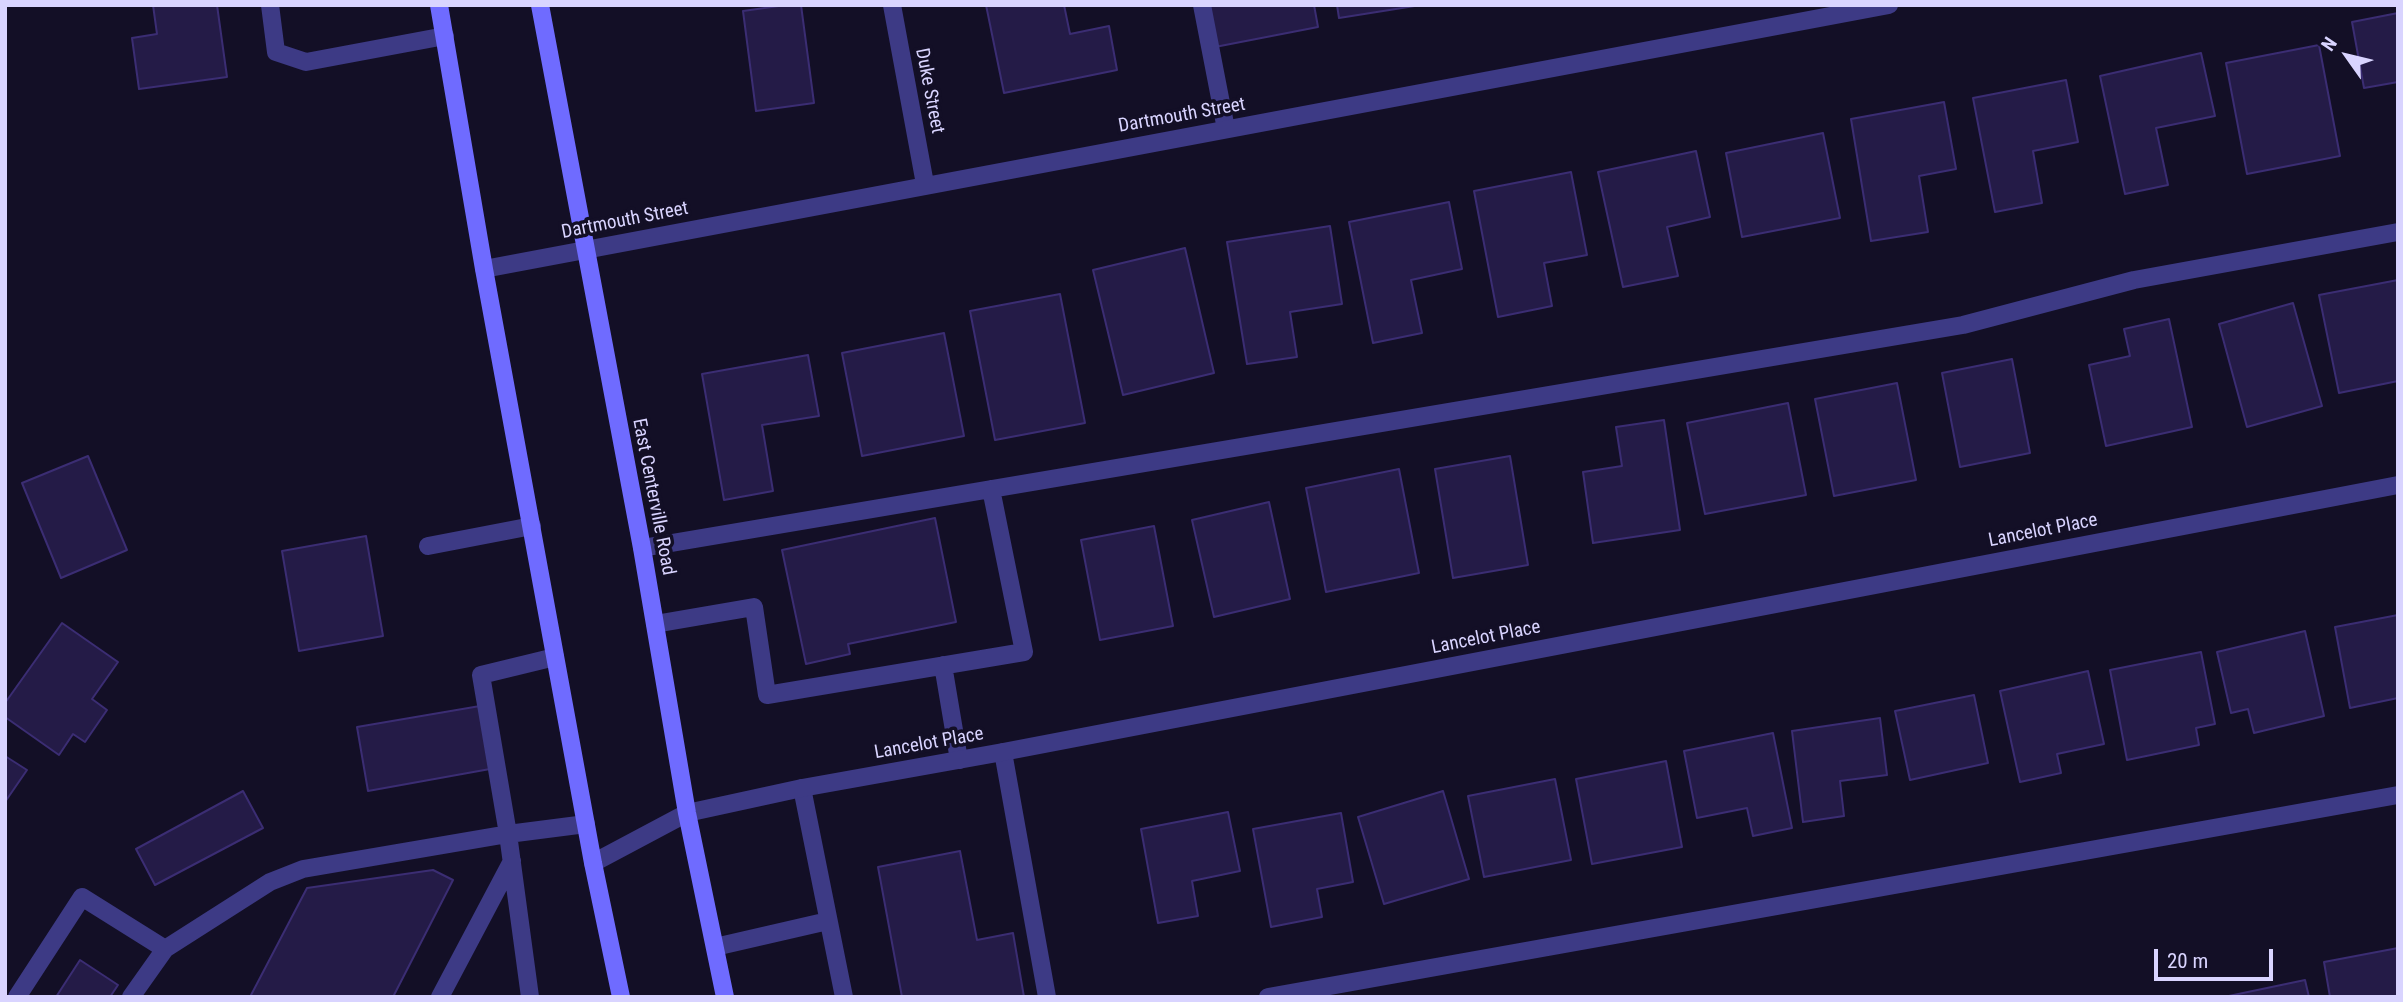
<!DOCTYPE html>
<style>
body{margin:0}
#map{position:relative;width:2403px;height:1002px;overflow:hidden;background:#130f26;font-family:"Roboto Condensed",sans-serif}
canvas{display:block}
.frame{position:absolute;inset:0;border:7px solid #d9d4ff;pointer-events:none}
.north{position:absolute;left:2312px;top:21px;width:70px;height:70px;-webkit-text-stroke:5px #130f26;paint-order:stroke;rotate:304deg;font-size:19px;font-weight:700;line-height:28px;text-align:center;color:#d9d4ff}
.north::after{content:'';display:block;margin:auto;width:24px;height:32px;background:#d9d4ff;clip-path:polygon(50% 0,100% 100%,50% 72%,0 100%)}
.scale{position:absolute;left:2154px;top:949px;width:119px;height:32px;box-sizing:border-box;border:4px solid #d9d4ff;border-top:0;padding-left:9px;font-size:21px;line-height:24px;white-space:nowrap;color:#d9d4ff;-webkit-text-stroke:5px #130f26;paint-order:stroke}
</style>
<div id="map">
<canvas width="2403" height="1002"></canvas>
<div class="frame"></div>
<div class="north">N</div>
<div class="scale">20 m</div>
</div>
<script>
const ctx = document.querySelector('canvas').getContext('2d');
ctx.lineJoin = 'round';
function fill(path, color) {
  ctx.fillStyle = color;
  ctx.fill(path, 'evenodd');
}
function stroke(path, color, width, dash) {
  ctx.strokeStyle = color;
  ctx.lineWidth = width;
  ctx.lineCap = dash ? 'butt' : 'round';
  ctx.setLineDash(dash || []);
  ctx.stroke(path);
}
function label(font, color, halo, rows, align = 'center') {
  ctx.font = font + ' "Roboto Condensed",sans-serif';
  ctx.lineWidth = 7;
  ctx.setLineDash([]);
  ctx.textBaseline = 'middle';
  ctx.strokeStyle = halo;
  ctx.fillStyle = color;
  for (const [text, x, y, turn = 0] of rows) {
    ctx.save();
    ctx.translate(x, y);
    ctx.rotate((+turn || 0) * Math.PI / 180);
    ctx.textAlign = isNaN(turn) ? turn : align;
    if (halo) ctx.strokeText(text, 0, 0);
    ctx.fillText(text, 0, 0);
    ctx.restore();
  }
}
const building = new Path2D(`
 M153 5H217L227 77 139 89 132 38 157 34Z
 M786 5H801L814 103 756 111 743 11Z
 M986 5H1064L1070 34 1109 26 1117 70 1004 93Z
 M1207 5H1314L1318 27 1215 47Z
 M1337 5H1421L1339 18Z
 M2398 13V82L2364 88 2352 22Z
 M2319 45 2340 156 2247 174 2226 63Z
 M2201 53 2215 116 2156 128 2168 185 2125 194 2100 76Z
 M2066 80 2078 142 2033 151 2042 203 1995 212 1973 98Z
 M1944 102 1956 169 1919 176 1928 232 1871 241 1851 119Z
 M1823 133 1840 218 1742 237 1726 153Z
 M1696 151 1710 217 1667 227 1678 276 1623 287 1598 172Z
 M1571 172 1587 255 1544 263 1552 306 1498 317 1474 191Z
 M1449 202 1462 269 1411 280 1422 333 1373 343 1349 222Z
 M1330 226 1342 304 1290 312 1297 357 1247 364 1227 242Z
 M1185 248 1214 373 1123 395 1093 270Z
 M2398 280V381L2339 393 2319 295Z
 M1060 294 1085 423 995 440 970 311Z
 M2293 303 2322 406 2247 427 2219 324Z
 M2169 319 2192 427 2106 446 2089 365 2130 356 2124 329Z
 M944 333 964 436 862 456 842 353Z
 M808 355 819 416 762 425 773 491 724 500 702 374Z
 M2012 359 2030 453 1960 467 1942 373Z
 M1897 383 1916 480 1834 496 1815 399Z
 M1788 403 1806 495 1705 514 1687 423Z
 M1664 420 1680 530 1593 543 1583 472 1622 466 1616 427Z
 M88 456 127 550 61 578 22 483Z
 M1510 456 1528 565 1453 578 1435 469Z
 M1399 469 1419 573 1326 592 1306 488Z
 M1269 502 1290 599 1214 617 1192 520Z
 M935 518 956 622 848 644 850 654 806 664 782 550Z
 M1154 526 1173 626 1100 640 1081 540Z
 M366 536 383 636 299 651 282 551Z
 M2398 615V698L2350 708 2335 627Z
 M62 623 118 662 92 699 107 710 85 742 73 734 59 755 5 717V703Z
 M2305 631 2324 716 2254 733 2248 709 2231 713 2217 652Z
 M2201 652 2215 724 2196 728 2199 745 2127 760 2110 670Z
 M2088 671 2104 744 2057 754 2061 773 2020 782 2000 691Z
 M1974 695 1988 763 1910 780 1895 711Z
 M480 706 490 769 368 791 357 727Z
 M1880 718 1887 775 1840 781 1844 816 1803 822 1792 731Z
 M1773 733 1792 828 1753 836 1747 808 1697 818 1684 751Z
 M5 756 27 770 5 802Z
 M1666 761 1682 847 1592 864 1576 779Z
 M1555 779 1571 860 1484 877 1468 796Z
 M243 791 263 828 155 885 136 849Z
 M1443 791 1469 879 1384 904 1358 817Z
 M1228 812 1240 871 1192 881 1198 916 1158 923 1141 829Z
 M1341 813 1353 882 1317 889 1322 917 1271 927 1253 829Z
 M960 851 977 940 1013 933 1024 997H902L878 867Z
 M433 870 453 880 393 997H250L307 888Z
 M2398 948V997H2330L2324 962Z
 M80 960 118 985 110 997H56Z
 M2305 980 2309 997H2224Z`);
fill(building, '#241b47');
stroke(building, '#3b2d73', 2);
stroke(new Path2D(`
 M270 5 276 52 306 62 445 36
 M1202 5 1226 129
 M428 546 532 526
 M642 548 1963 325 2134 280 2398 232
 M655 624 754 607 767 695 1024 652 991 489
 M943 665 959 760
 M1003 752 1047 997
 M802 788 844 997
 M715 947 828 921
 M165 949 270 882 303 869 508 834 586 824
 M17 997 82 897 165 949 131 997
 M440 997 512 861
 M530 997 508 834 481 675 555 657
 M1268 997 2398 795`), '#3d3a85', 18);
stroke(new Path2D(`
 M892 5 925 184
 M484 269 1889 5
 M593 863 687 813 802 788 1003 752 2398 485`), '#3d3a85', 18);
stroke(new Path2D(`
 M439 5 484 269 593 863 621 997
 M540 5 642 548 687 813 725 997`), '#6f6bff', 18);
label('19px', '#d9d4ff', '#130f26', [
 ["Duke Street",929,91,79],
 ["Dartmouth Street",1182,116,-10],
 ["Dartmouth Street",625,221,-11],
 ["East Centerville Road",653,497,79],
 ["Lancelot Place",2043,531,-11],
 ["Lancelot Place",1486,638,-11],
 ["Lancelot Place",929,744,-10]
]);
</script>
